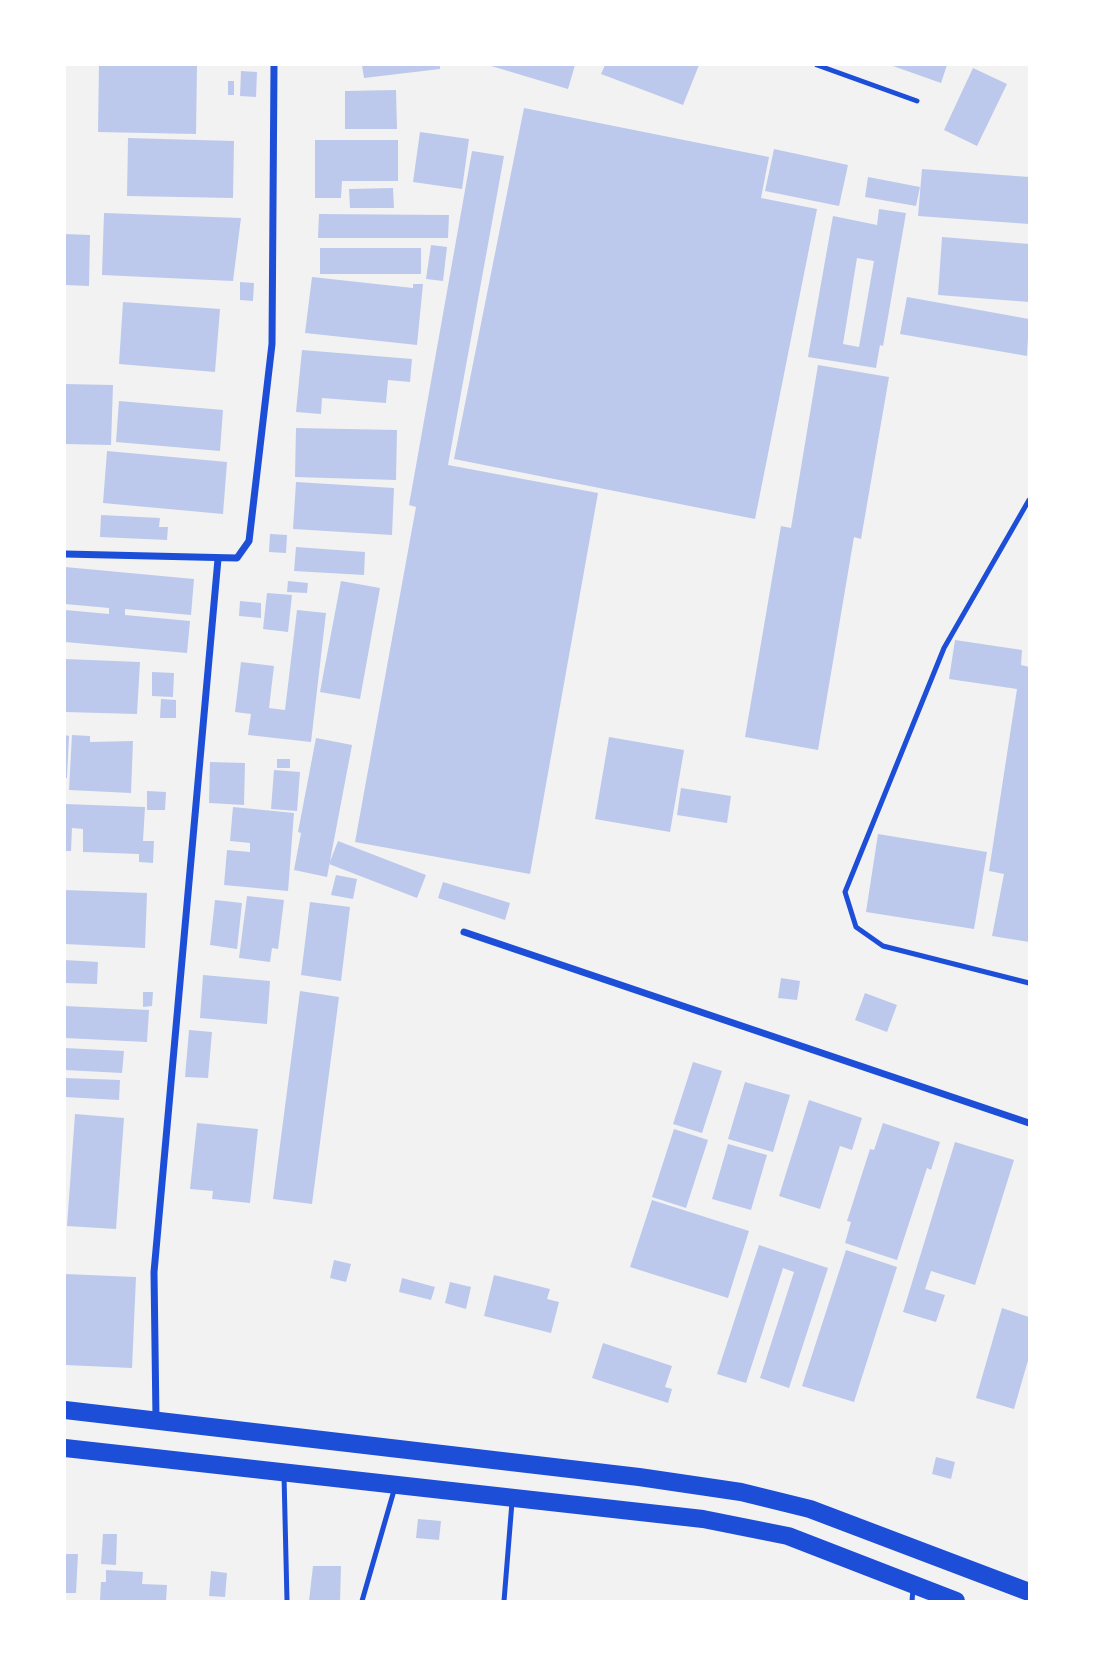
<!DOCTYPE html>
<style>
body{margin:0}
#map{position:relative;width:1094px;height:1666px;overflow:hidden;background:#f2f2f2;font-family:Poppins,sans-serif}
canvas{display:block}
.frame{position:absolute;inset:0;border:66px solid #fff;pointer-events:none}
</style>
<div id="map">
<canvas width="1094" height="1666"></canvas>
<div class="frame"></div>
</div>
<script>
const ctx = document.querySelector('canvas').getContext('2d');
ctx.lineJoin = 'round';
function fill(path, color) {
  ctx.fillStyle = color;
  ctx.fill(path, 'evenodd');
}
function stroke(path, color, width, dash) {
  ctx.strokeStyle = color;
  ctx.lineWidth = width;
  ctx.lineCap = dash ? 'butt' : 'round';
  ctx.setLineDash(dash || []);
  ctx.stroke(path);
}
fill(new Path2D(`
 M99 65H197L196 134 98 132Z
 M362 65H440V69L364 78Z
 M488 65H575L568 89Z
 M605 65H699L683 105 601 74Z
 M890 65H947L941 83Z
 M973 68 1007 84 977 146 944 130Z
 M241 71 257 72 256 97 240 96Z
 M228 81H234V95H228Z
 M396 90 397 129H345V91Z
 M524 108 769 157 761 198 817 209 755 519 454 459Z
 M420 132 469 139 462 189 413 182Z
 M128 138 234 141 233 198 127 196Z
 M315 140H398V181H342L341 198H315Z
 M774 149 848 165 839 206 765 191Z
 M472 151 504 156 448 465 598 493 530 874 355 842 416 507 409 505Z
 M922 169 1029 177V224L918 216Z
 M868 177 920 187 916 206 865 197Z
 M393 188 394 208H350L349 189Z
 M879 209 906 213 883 346 880 345 876 368 808 357 833 216 877 225ZM857 258 874 261 859 347 843 344Z
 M104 213 241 218 233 281 102 275Z
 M319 214 449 215 448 238H318Z
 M65 234 90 235 89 286 65 285Z
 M942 237 1029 244V302L938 295Z
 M431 245 447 247 443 281 426 279Z
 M320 248H421V274H320Z
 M312 277 413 288V284H423L417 345 305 333Z
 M240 282 254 283 253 301 240 300Z
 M907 297 1029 319 1027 356 900 334Z
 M123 302 220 309 215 372 119 364Z
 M302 350 412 359 410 382 388 380 386 403 322 398 321 414 296 412Z
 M818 365 889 377 861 539 854 537 818 750 745 737 781 526 791 528Z
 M65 384 113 385 111 445 65 444Z
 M119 401 223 410 220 451 116 442Z
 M296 428 397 430 396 480 295 477Z
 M107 451 227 462 223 514 103 503Z
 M296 482 394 488 392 535 293 529Z
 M101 515 160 518 159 527H168L167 540 100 537Z
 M270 534 287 535 286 553 269 552Z
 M296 547 365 552 364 575 294 571Z
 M65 567 194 579 191 615 125 609V615L190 621 187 653 65 642V610L109 614V608L65 604Z
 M288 581 308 583 307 593 287 592Z
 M341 581 380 588 360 699 320 692Z
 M267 593 292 595 288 632 263 629Z
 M240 601 261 603V618L239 616Z
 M297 610 326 613 311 742 248 735 251 714 235 712 241 662 274 666 269 708 285 710Z
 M955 640 1022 650 1021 665 1029 667V942L992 936 1004 874 989 871 1017 689 949 679Z
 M65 659 140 662 137 714 65 712Z
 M152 672 174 673 173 697 152 696Z
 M161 699 176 700V718H160Z
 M65 735 69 736 67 778H65Z
 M72 735 90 736V742L133 741 131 793 69 790Z
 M609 737 684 750 670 832 595 819Z
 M316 738 352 745 327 877 294 870 301 833 298 832Z
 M277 759H290V768H277Z
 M210 762 245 763 244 805 209 803Z
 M274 770 300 772 297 811 271 809Z
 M681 788 731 796 727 823 677 815Z
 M147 791 166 792 165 810H147Z
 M65 804 145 807 143 841H154L153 863 139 862V854L83 852V829L72 828 71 851H65Z
 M233 807 294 813 288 891 224 885 227 850 250 852V843L230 841Z
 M878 834 987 852 974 929 866 912Z
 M338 841 426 875 417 898 329 864Z
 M336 875 357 879 353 899 331 895Z
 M443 882 510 903 505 920 438 898Z
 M65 890 147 893 145 948 65 944Z
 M247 896 284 900 278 949 272 948 270 962 239 958Z
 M215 900 242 903 237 949 210 945Z
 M310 902 350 907 341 981 301 975Z
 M65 960 98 962 97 984 65 983Z
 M203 975 270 981 267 1024 200 1018Z
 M781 978 800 981 797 1000 778 998Z
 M300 991 339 997 312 1204 273 1199Z
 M143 992H153L152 1006 143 1007Z
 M865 993 897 1005 887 1032 855 1020Z
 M65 1006 149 1010 147 1042 65 1038Z
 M189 1030 212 1032 208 1078 185 1077Z
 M65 1048 124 1051 122 1073 65 1070Z
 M693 1062 722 1071 702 1133 673 1124Z
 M65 1078 120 1080 119 1100 65 1097Z
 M745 1082 790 1095 773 1152 728 1139Z
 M809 1100 862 1118 852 1150 840 1146 820 1209 779 1196Z
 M75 1114 124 1118 116 1229 67 1226Z
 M197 1123 258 1129 250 1203 212 1199 213 1191 190 1189Z
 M883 1123 940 1142 931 1170 927 1168 897 1260 845 1243 851 1222 847 1221 870 1149 874 1150Z
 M674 1129 708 1140 686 1208 652 1197Z
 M955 1142 1014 1160 975 1285 931 1271 925 1289 945 1295 936 1322 903 1312Z
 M728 1144 767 1155 751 1210 712 1199Z
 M652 1200 749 1231 728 1298 630 1267Z
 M759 1245 828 1268 789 1388 760 1378 794 1272 783 1268 746 1383 717 1374Z
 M846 1250 897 1267 854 1402 802 1386Z
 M334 1260 351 1264 346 1282 330 1278Z
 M65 1274 136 1277 132 1368 65 1365Z
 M494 1275 550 1289 547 1299 559 1302 551 1333 484 1316Z
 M402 1278 435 1287 431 1300 399 1292Z
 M450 1282 471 1287 466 1309 445 1303Z
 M1002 1308 1029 1317V1357L1014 1409 976 1398Z
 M603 1343 672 1366 665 1387 672 1389 668 1403 592 1378Z
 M936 1457 955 1462 951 1479 932 1474Z
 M418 1519 441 1521 439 1540 416 1538Z
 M103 1534H117L116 1565 101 1564Z
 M65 1554H78L76 1593H65Z
 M313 1566H341L340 1601H309Z
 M106 1570 143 1572 142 1584 167 1585 166 1601H100L101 1582H106Z
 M211 1571 227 1573 225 1597 209 1596Z`), '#bdc9ec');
stroke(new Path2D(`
 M817 65 917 101
 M1029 500 944 648 845 892 856 927 883 946 1029 983
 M284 1475 287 1601
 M362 1601 395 1487
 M504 1601 512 1502
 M912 1601 913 1589`), '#1d4ed8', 5);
stroke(new Path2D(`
 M65 554 237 558 249 541 272 344 274 65
 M464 932 1029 1123
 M156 1419 154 1272 218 559`), '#1d4ed8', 7);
stroke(new Path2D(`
 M65 1410 639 1477 741 1492 810 1509 1029 1592
 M65 1448 703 1519 788 1536 956 1601`), '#1d4ed8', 18);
</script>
